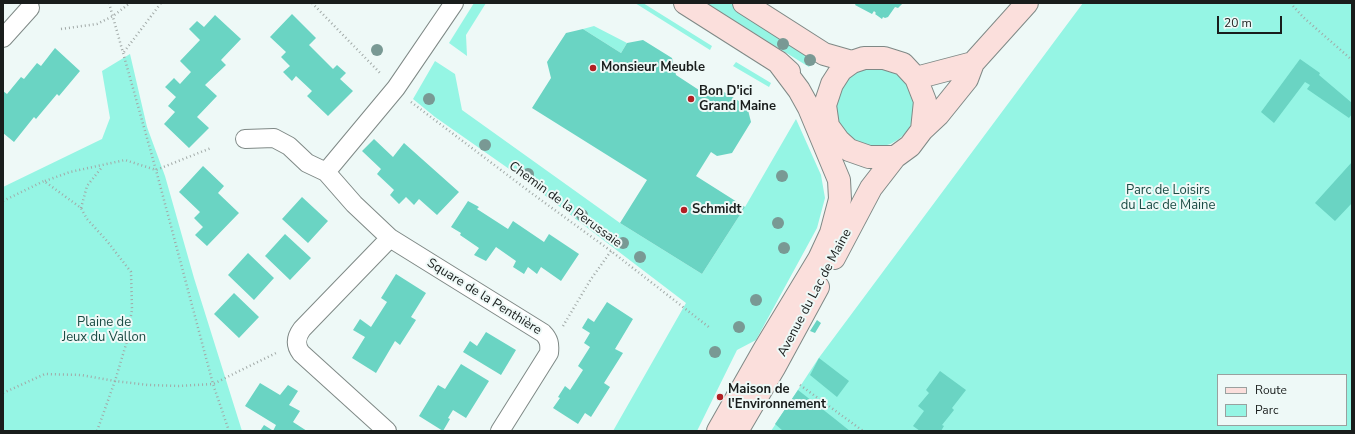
<!DOCTYPE html>
<meta charset="utf-8">
<style>
body{margin:0}
#map{position:relative;width:1355px;height:434px;overflow:hidden;background:#eef9f7;font-family:"Nunito Sans",sans-serif}
canvas{display:block}
.frame{position:absolute;inset:0;border:4px solid #191d1c;pointer-events:none}
.legend{position:absolute;left:1217px;top:374px;width:130px;height:52px;box-sizing:border-box;background:#eef9f7;border:1px solid #99a19f;margin:0;padding:5px 7px;list-style:none;font-size:12px;color:#191d1c}
.legend li{display:flex;align-items:center;gap:8px;height:20px}
.legend b{width:20px;border:1px solid #99a19f}
.scale{position:absolute;left:1217px;top:16px;width:65px;height:18px;box-sizing:border-box;border:2px solid #191d1c;border-top:0;padding-left:5px;font-size:12px;line-height:14px;white-space:nowrap;color:#191d1c;-webkit-text-stroke:3px #eef9f7;paint-order:stroke}
</style>
<div id="map">
<canvas width="1355" height="434"></canvas>
<div class="frame"></div>
<ul class="legend">
<li><b style="height:5px;background:#fbdfdc"></b>Route</li>
<li><b style="height:11px;background:#95f5e4"></b>Parc</li>
</ul>
<div class="scale">20 m</div>
</div>
<script>
const ctx = document.querySelector('canvas').getContext('2d');
ctx.lineJoin = 'round';
function fill(path, color) {
  ctx.fillStyle = color;
  ctx.fill(path, 'evenodd');
}
function stroke(path, color, width, dash) {
  ctx.strokeStyle = color;
  ctx.lineWidth = width;
  ctx.lineCap = dash ? 'butt' : 'round';
  ctx.setLineDash(dash || []);
  ctx.stroke(path);
}
function label(font, color, halo, rows, align = 'center') {
  ctx.font = font + ' "Nunito Sans",sans-serif';
  ctx.lineWidth = 4;
  ctx.setLineDash([]);
  ctx.textBaseline = 'middle';
  ctx.strokeStyle = halo;
  ctx.fillStyle = color;
  for (const [text, x, y, turn = 0] of rows) {
    ctx.save();
    ctx.translate(x, y);
    ctx.rotate((+turn || 0) * Math.PI / 180);
    ctx.textAlign = isNaN(turn) ? turn : align;
    if (halo) ctx.strokeText(text, 0, 0);
    ctx.fillText(text, 0, 0);
    ctx.restore();
  }
}
fill(new Path2D(`
 M474 3H486L466 35 467 56 449 43Z
 M635 3H643L712 46 710 50Z
 M706 3H736L818 54 809 67Z
 M1083 3H1352V431H771L818 359ZM1218 375H1346V425H1218Z
 M594 26 627 43 621 53 583 29Z
 M130 54 147 127 165 176 194 278 242 431H3V187L102 139 110 118 102 71Z
 M435 61 455 74 462 110 620 223 702 274 745 207 796 119 821 175 825 198 817 228 756 340 737 350 697 431H613L686 303 522 178 435 117 413 99Z
 M736 62 771 83 769 87 733 66Z
 M835 107a40 40 0 1 1 80 0a40 40 0 1 1-80 0Z`), '#95f5e4');
fill(new Path2D(`
 M856 3H903L898 8 895 7 888 17 885 18 883 17 882 19 875 14 876 13 874 11 872 14 855 5Z
 M292 14 316 38 309 45 333 69 337 65 346 73 340 79 353 91 328 116 307 96 312 91 296 76 292 81 283 72 290 66 281 57 286 52 270 37Z
 M215 15 241 39 221 60 226 65 205 85 217 96 197 117 209 128 189 148 164 124 175 112 168 106 176 97 165 87 174 78 180 84 191 72 180 61 200 40 189 29 197 21 204 27Z
 M583 29 621 53 627 43 643 40 672 58 676 75 702 92 719 89 747 106 751 122 732 153 717 156 711 152 696 176 745 207 702 274 620 223 647 180 532 108 551 78 547 62 566 33Z
 M55 48 80 71 59 96 57 94 36 119 34 117 14 142 3 133V91L7 94 21 77 24 79 37 63 41 66Z
 M1300 59 1320 73 1319 75 1352 103V114L1349 118 1307 89 1310 85 1305 82 1274 123 1261 112Z
 M374 139 393 157 404 143 459 192 437 215 419 199 414 205 406 197 399 204 390 195 394 190 377 174 381 169 362 151Z
 M1352 162V203L1335 221 1315 203Z
 M203 166 224 186 218 193 239 213 207 246 195 235 203 227 194 218 200 212 179 192Z
 M302 197 328 221 308 243 282 219Z
 M468 201 479 207 477 209 508 229 513 221 544 242 549 234 579 254 561 281 541 267 537 274 528 267 524 274 513 267 516 261 496 247 486 261 474 255 479 248 460 235 461 233 451 227Z
 M285 234 311 258 290 280 265 256Z
 M248 253 274 278 254 300 228 275Z
 M396 274 426 293 411 317 416 320 400 345 395 341 376 373 352 358 365 337 353 330 360 319 371 327 387 302 381 298Z
 M234 293 259 317 239 338 214 314Z
 M607 302 633 319 615 349 623 353 604 383 610 387 591 417 585 413 578 424 553 408 560 398 558 397 565 386 570 390 583 370 578 366 590 347 584 343 590 333 582 328 588 318 594 322Z
 M817 320 821 323 815 333 810 331Z
 M486 332 516 350 501 375 463 352 470 341 477 346Z
 M819 358 849 381 837 397 810 375Z
 M461 364 489 381 466 418 453 410 448 418 450 419 443 431 419 416 438 385 445 389Z
 M940 371 966 390 952 408 954 410 942 425 944 426 941 431H920L913 426 924 411 918 406 929 393 926 390Z
 M260 383 280 395 288 385 298 391 289 405 300 411 293 422 307 431H273L276 425 245 406Z
 M798 390 835 419 850 431H783L775 424Z
 M264 425 272 430 271 431H260Z`), '#6ad4c3');
const street = new Path2D(`
 M454 3 396 88 326 172 354 204 390 238 543 333C549 339 550 344 549 353L500 431
 M3 38 30 8
 M245 139 274 138 289 146 307 163 326 172
 M387 431 301 353C295 345 296 337 302 329L390 238`);
const secondary = new Path2D(`
 M685 3 778 62 789 72
 M744 3 824 54 852 62
 M864 58H884L903 64 916 78 925 101 922 130 910 146 895 157H869L849 150 839 141 828 126 825 105 832 84 841 70 852 62Z
 M916 78 973 63
 M922 130 938 115 967 79 973 63 1027 3
 M834 258 871 188 895 157
 M718 431 764 350 819 259 831 233 840 199 839 180 809 108 799 90 778 62
 M737 431 774 368 818 287`);
stroke(street, '#7f8986', 20);
stroke(secondary, '#7f8986', 24);
stroke(new Path2D(`
 M109 3 156 170 213 384 229 431
 M312 3 381 74
 M1293 6 1303 17 1352 60
 M61 29 97 24 113 16 130 3
 M124 52 161 3
 M411 102 530 192 611 251 710 328
 M45 181 70 172 125 160 156 170 211 148
 M3 201 44 181 81 208 87 219 107 241 131 272 132 309 127 341 115 381 97 431
 M81 208 87 186 102 167
 M563 326 591 279 611 251
 M800 385 863 431
 M3 393 45 374 81 375 115 381 148 385 179 386 213 384 278 352`), '#a1a9a7', 2.5, [1, 3]);
stroke(street, '#fff', 18);
stroke(secondary, '#fbdfdc', 22);
ctx.fillStyle = '#799994';
for (const [x, y] of [
 [783,44],
 [377,50],
 [810,60],
 [429,99],
 [485,145],
 [528,174],
 [782,176],
 [582,215],
 [778,223],
 [623,243],
 [784,248],
 [640,257],
 [756,300],
 [739,327],
 [715,352]
]) {
  ctx.beginPath();
  ctx.arc(x, y, 6, 0, 2 * Math.PI);
  ctx.fill();
}
for (const [x, y, r, color] of [
 [593,68,4,"#b12024"],
 [691,99,4,"#b12024"],
 [684,210,4,"#b12024"],
 [720,397,4,"#b12024"]
]) {
  const dot = new Path2D();
  dot.arc(x, y, r, 0, 2 * Math.PI);
  ctx.fillStyle = color;
  ctx.fill(dot);
  stroke(dot, '#eef9f7', 1.5);
}
label('bold 13px', '#191d1c', '#eef9f7', [
 ["Monsieur Meuble",601,68],
 ["Bon D'ici",699,92],
 ["Grand Maine",699,107],
 ["Schmidt",692,210],
 ["Maison de",728,390],
 ["l'Environnement",728,405]
], 'left');
label('13px', '#1a4a43', '#eef9f7', [
 ["Parc de Loisirs",1168,191],
 ["du Lac de Maine",1168,206],
 ["Plaine de",104,323],
 ["Jeux du Vallon",104,338]
]);
label('13px', '#191d1c', '#eef9f7', [
 ["Chemin de la Perussaie",565,205,36],
 ["Avenue du Lac de Maine",815,293,-62],
 ["Square de la Penthière",484,297,32]
]);
</script>
